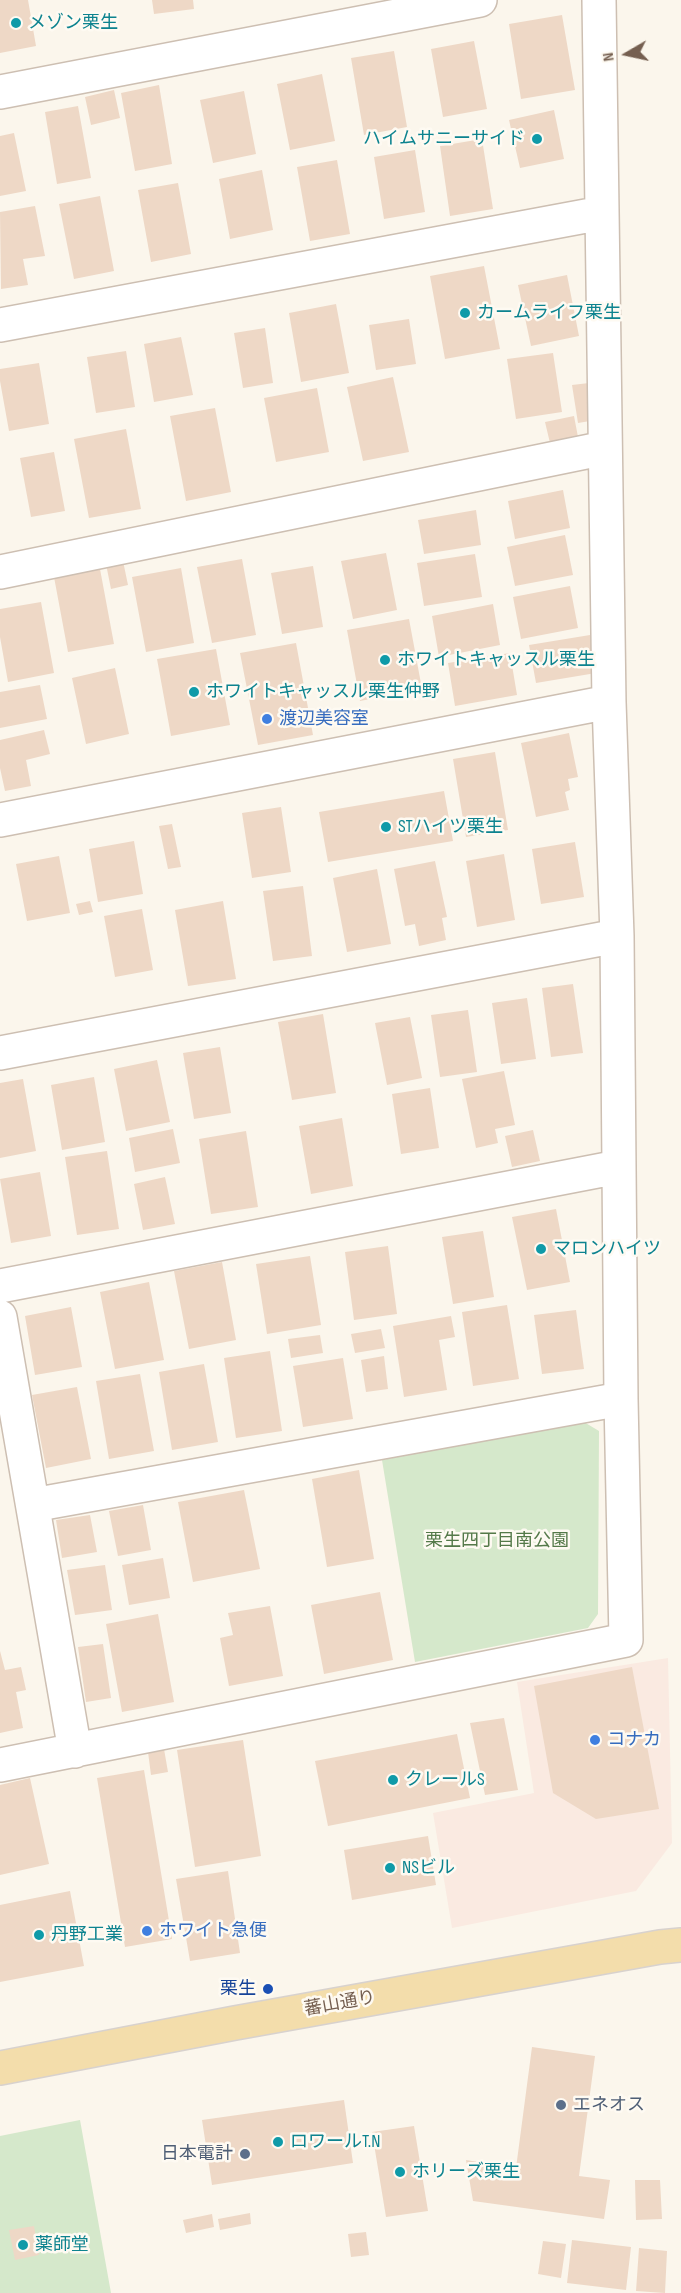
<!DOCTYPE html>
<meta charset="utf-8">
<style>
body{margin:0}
#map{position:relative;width:681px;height:2293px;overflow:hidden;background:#fbf6ec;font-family:"Sofia Sans Condensed",sans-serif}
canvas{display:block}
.north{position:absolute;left:597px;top:24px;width:60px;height:60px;-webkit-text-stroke:4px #fefaf2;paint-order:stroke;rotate:261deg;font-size:16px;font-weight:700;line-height:24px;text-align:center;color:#755f50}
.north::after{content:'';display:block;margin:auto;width:21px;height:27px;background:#755f50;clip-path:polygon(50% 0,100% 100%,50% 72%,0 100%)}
</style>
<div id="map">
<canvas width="681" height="2293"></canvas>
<div class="north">N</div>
</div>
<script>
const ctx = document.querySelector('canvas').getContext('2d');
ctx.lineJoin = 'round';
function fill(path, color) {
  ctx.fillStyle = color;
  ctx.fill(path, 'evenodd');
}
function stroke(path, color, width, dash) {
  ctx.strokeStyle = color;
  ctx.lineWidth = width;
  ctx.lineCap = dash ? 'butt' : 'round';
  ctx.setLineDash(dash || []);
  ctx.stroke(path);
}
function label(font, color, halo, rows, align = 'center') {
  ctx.font = font + ' "Sofia Sans Condensed","Noto Sans JP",sans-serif';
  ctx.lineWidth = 5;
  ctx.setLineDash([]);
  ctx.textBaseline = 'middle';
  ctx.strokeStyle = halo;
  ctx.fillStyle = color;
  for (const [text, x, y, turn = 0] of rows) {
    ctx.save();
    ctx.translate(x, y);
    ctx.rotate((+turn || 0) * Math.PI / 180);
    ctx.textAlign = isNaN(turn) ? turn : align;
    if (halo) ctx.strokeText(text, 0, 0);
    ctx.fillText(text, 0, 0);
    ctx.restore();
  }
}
fill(new Path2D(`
 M668 1658 672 1843 636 1891 452 1928 433 1813 534 1793 517 1682Z`), '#faeae1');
fill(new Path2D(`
 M584 1422 599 1431 598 1614 588 1628 415 1662 382 1460Z
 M80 2120 111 2293H0V2136Z`), '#d5e8cb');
fill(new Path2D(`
 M0 0H28L36 46 0 53Z
 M152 0H193L194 9 154 14Z
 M562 15 575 90 521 99 509 24Z
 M474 41 487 109 443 117 431 49Z
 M394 51 407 127 364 135 351 58Z
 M322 74 335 141 290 150 277 84Z
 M159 85 172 164 135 171 121 93Z
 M114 90 120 118 91 125 85 97Z
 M244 91 256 154 213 163 200 100Z
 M78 106 91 178 57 184 45 112Z
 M554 110 564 159 520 168 509 120Z
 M14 133 26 191 0 196V136Z
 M482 139 493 209 450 216 440 146Z
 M415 150 425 212 384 219 374 157Z
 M337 160 350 234 310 241 297 167Z
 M262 170 273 230 230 239 219 179Z
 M178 183 191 254 151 262 138 190Z
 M100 196 114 271 74 279 59 204Z
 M35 206 45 256 23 259 28 285 1 289 0 212Z
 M484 266 500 349 445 359 430 276Z
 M567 275 579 336 531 346 518 285Z
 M336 304 349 373 301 382 289 313Z
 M409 319 416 364 376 370 369 325Z
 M265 328 273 383 243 388 234 333Z
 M181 337 193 395 154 402 144 344Z
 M126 351 135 407 96 413 87 357Z
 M553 353 562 412 516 419 507 359Z
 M39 363 49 424 9 431 0 381V369Z
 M393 377 409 452 363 461 347 387Z
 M589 383 596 420 578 423 572 385Z
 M317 388 329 452 276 462 264 398Z
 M215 408 231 492 186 501 170 416Z
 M574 416 578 437 550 443 545 422Z
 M126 429 141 509 89 518 74 439Z
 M54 452 65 511 31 517 20 458Z
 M563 490 570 528 515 539 508 501Z
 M476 510 481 545 424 554 418 520Z
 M565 535 573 575 515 586 507 547Z
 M386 553 397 610 353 619 341 561Z
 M475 554 482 597 424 606 417 563Z
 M242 559 256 635 212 643 197 567Z
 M123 561 128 585 111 589 106 564Z
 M313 566 323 627 282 634 271 573Z
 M181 568 194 643 146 652 132 577Z
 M100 569 114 644 68 652 54 577Z
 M570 586 578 628 521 639 513 597Z
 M41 602 54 673 8 682 0 637V609Z
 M493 604 500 645 439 657 432 616Z
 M409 619 422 689 360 701 347 630Z
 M590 635 596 673 536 683 529 645Z
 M296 643 313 735 258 745 240 653Z
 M216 649 230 725 171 736 157 659Z
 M510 653 517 695 455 706 448 663Z
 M115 668 129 734 86 744 72 678Z
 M40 685 47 719 0 728V692Z
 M44 730 50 754 26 760 31 786 5 791 0 768V740Z
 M569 733 578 777 568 779 570 790 565 792 569 810 536 817 521 743Z
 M495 752 508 830 466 837 453 759Z
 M444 791 453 841 328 862 319 812Z
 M281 807 291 872 252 878 242 813Z
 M172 824 181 867 168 869 159 826Z
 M134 841 143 894 98 902 89 849Z
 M575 842 584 897 541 904 532 849Z
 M504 854 515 920 477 927 466 861Z
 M59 856 70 913 27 921 16 864Z
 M435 861 447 917 442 918 446 940 419 946 415 924 405 926 394 869Z
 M377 869 391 944 347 952 333 878Z
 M303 886 312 956 273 961 263 891Z
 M90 901 93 912 79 915 76 904Z
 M223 901 236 979 188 986 175 910Z
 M142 909 153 970 115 977 104 916Z
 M573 984 583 1053 551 1057 542 988Z
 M527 998 536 1059 501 1064 492 1003Z
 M468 1010 477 1072 440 1077 431 1015Z
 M323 1014 336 1093 292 1100 278 1022Z
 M410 1017 422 1078 387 1085 375 1023Z
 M220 1047 231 1113 194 1119 183 1053Z
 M157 1060 170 1122 126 1131 114 1069Z
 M504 1071 515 1125 495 1129 498 1143 476 1148 462 1079Z
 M94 1077 105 1142 62 1150 51 1085Z
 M23 1079 36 1151 0 1158V1083Z
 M430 1088 439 1148 401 1154 392 1094Z
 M342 1118 353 1186 311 1194 299 1126Z
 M173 1129 180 1163 135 1172 129 1138Z
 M533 1130 540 1161 512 1167 505 1136Z
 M246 1131 258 1207 211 1214 199 1139Z
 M107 1151 119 1229 77 1235 65 1157Z
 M40 1172 51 1236 11 1243 0 1179Z
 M165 1177 175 1224 143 1230 134 1184Z
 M556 1209 570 1282 527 1290 512 1217Z
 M483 1231 494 1297 453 1304 442 1237Z
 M388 1246 397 1314 354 1320 345 1252Z
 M310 1256 321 1325 267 1334 256 1264Z
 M222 1262 236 1340 189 1349 174 1271Z
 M149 1282 164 1360 115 1369 100 1292Z
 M507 1305 519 1379 473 1386 462 1312Z
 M71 1307 82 1367 35 1375 25 1316Z
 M576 1310 584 1369 542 1374 534 1315Z
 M451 1316 455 1337 439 1340 447 1390 404 1397 393 1326Z
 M381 1329 385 1348 355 1353 351 1334Z
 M320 1335 323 1353 291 1358 288 1339Z
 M270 1351 282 1431 236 1438 224 1358Z
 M384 1356 388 1389 366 1392 361 1360Z
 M343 1358 353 1419 303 1427 293 1366Z
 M204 1364 218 1442 172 1450 159 1372Z
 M140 1374 154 1451 109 1459 96 1381Z
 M77 1387 91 1459 46 1468 32 1395Z
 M359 1470 374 1559 327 1567 312 1479Z
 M244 1490 260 1569 193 1582 178 1502Z
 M143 1505 151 1550 118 1556 109 1511Z
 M90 1515 97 1552 62 1558 56 1520Z
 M163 1558 170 1598 129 1605 122 1565Z
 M105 1565 112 1610 75 1615 67 1570Z
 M380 1592 393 1660 324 1674 311 1605Z
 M270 1606 283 1676 229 1686 220 1638 233 1635 228 1613Z
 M158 1614 174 1702 122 1712 106 1624Z
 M103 1644 111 1698 86 1702 78 1647Z
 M0 1651 5 1670 21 1667 26 1690 16 1692 23 1728 0 1733Z
 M632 1667 659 1809 596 1819 553 1793 534 1686Z
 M504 1718 518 1790 485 1795 470 1723Z
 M457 1734 470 1798 328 1826 315 1761Z
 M243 1740 261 1856 195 1867 177 1750Z
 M164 1749 168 1772 151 1775 148 1752Z
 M144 1770 172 1939 125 1947 97 1778Z
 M30 1778 49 1864 0 1875V1785Z
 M428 1836 436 1885 352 1900 344 1850Z
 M228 1871 240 1953 190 1961 176 1879Z
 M70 1891 84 1966 0 1982V1905Z
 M532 2047 595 2056 579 2176 610 2180 604 2219 473 2201 466 2160 516 2168Z
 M344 2100 353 2163 212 2185 202 2120Z
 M414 2126 428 2211 386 2217 372 2132Z
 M635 2180H660L662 2219 636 2220Z
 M250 2213 251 2224 220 2230 218 2219Z
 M212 2214 214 2227 186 2233 183 2220Z
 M34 2226 39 2255 15 2260 9 2230Z
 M366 2232 369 2255 351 2257 348 2234Z
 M572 2240 631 2247 626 2290 567 2283Z
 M543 2241 566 2244 561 2278 538 2274Z
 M639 2248 667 2251 665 2293 636 2291Z`), '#eed8c6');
const minor = new Path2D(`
 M0 92 480 0
 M0 325 602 213
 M0 572 605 448
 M0 820 609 702 599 0
 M0 1053 617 936
 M0 1286 618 1167
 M0 1317 75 1751
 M33 1505 621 1399 617 936 609 702
 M0 1765 626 1640 621 1399`);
const major = new Path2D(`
 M0 2068 235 2023 660 1947 681 1945`);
stroke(minor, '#cdbfb2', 36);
stroke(major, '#d8d2ce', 36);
stroke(minor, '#fff', 33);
stroke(major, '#f3ddab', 33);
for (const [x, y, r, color] of [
 [16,23,6,"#0f9aa8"],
 [537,139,6,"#0f9aa8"],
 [465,313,6,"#0f9aa8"],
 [385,660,6,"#0f9aa8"],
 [194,692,6,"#0f9aa8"],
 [267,719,6,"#3f7fe0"],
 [386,827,6,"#0f9aa8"],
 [541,1249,6,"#0f9aa8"],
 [595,1740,6,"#3f7fe0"],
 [393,1780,6,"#0f9aa8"],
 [390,1868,6,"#0f9aa8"],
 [147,1931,6,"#3f7fe0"],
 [39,1935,6,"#0f9aa8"],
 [268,1989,6,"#1a4fb4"],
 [561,2105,6,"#5c6f8a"],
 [278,2142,6,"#0f9aa8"],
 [245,2154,6,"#5c6f8a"],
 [400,2172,6,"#0f9aa8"],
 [23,2245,6,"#0f9aa8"]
]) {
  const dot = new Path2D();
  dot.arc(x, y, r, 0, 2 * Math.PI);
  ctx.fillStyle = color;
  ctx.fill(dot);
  stroke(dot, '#fefaf2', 2);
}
label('18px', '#0d838f', '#fefaf2', [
 ["メゾン栗生",28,23],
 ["ハイムサニーサイド",525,139,"right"],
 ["カームライフ栗生",477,313],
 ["ホワイトキャッスル栗生",397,660],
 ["ホワイトキャッスル栗生仲野",206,692],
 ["STハイツ栗生",398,827],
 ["マロンハイツ",553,1249],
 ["クレールS",405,1780],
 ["NSビル",402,1868],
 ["丹野工業",51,1935],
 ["ロワールT.N",290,2142],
 ["ホリーズ栗生",412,2172],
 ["薬師堂",35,2245]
], 'left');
label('18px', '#366cbe', '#fefaf2', [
 ["渡辺美容室",279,719],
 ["コナカ",607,1740],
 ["ホワイト急便",159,1931]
], 'left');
label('18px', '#547949', '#fefaf2', [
 ["栗生四丁目南公園",497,1541]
]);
label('18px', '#164399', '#fefaf2', [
 ["栗生",256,1989]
], 'right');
label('18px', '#755f50', '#fefaf2', [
 ["蕃山通り",340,2004,-10]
]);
label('18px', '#4e5e75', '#fefaf2', [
 ["エネオス",573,2105],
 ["日本電計",233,2154,"right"]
], 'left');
</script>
